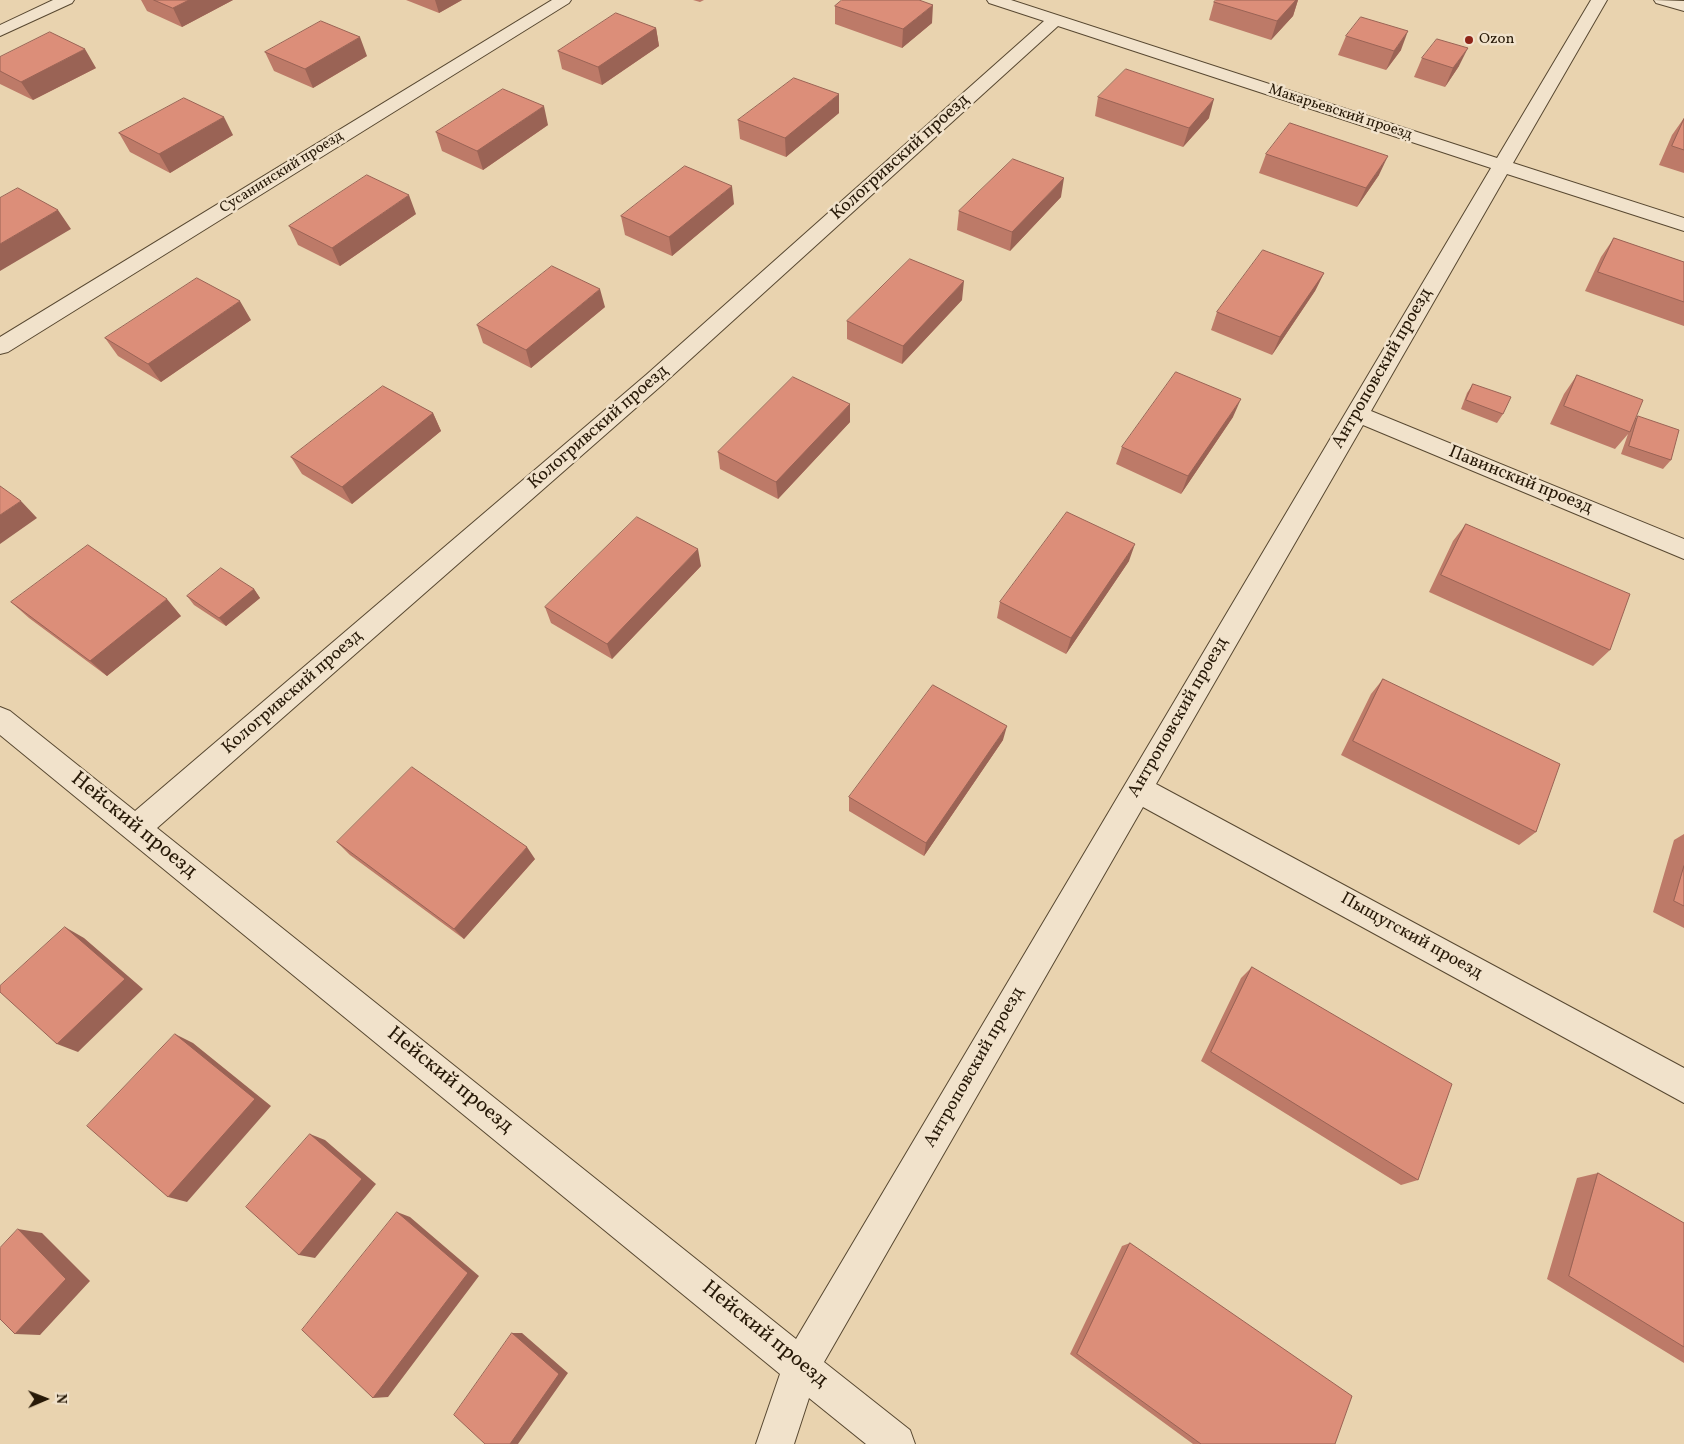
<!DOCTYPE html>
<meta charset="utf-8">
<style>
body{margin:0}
#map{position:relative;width:1684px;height:1444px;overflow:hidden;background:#e9d3af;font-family:Vollkorn,serif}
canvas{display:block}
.north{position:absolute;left:20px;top:1374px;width:50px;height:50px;-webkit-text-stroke:4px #f1e2cb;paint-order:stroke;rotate:89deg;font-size:14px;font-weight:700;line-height:20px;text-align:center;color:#271907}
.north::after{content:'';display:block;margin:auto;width:18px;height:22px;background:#271907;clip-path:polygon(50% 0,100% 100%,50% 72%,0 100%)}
</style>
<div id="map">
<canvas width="1684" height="1444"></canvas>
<div class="north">N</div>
</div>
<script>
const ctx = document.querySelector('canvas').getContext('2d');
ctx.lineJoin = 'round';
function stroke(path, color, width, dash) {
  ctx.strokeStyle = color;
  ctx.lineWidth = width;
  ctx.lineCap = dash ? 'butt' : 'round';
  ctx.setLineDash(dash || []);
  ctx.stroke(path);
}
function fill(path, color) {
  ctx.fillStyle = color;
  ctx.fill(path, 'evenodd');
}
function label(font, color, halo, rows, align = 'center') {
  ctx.font = font + ' Vollkorn,serif';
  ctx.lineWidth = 5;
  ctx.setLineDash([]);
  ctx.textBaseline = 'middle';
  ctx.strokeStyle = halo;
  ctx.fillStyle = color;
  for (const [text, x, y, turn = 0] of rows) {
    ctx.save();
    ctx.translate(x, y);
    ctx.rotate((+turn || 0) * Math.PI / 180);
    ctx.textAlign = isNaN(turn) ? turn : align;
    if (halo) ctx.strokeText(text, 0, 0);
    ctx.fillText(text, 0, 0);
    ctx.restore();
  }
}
const minor = new Path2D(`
 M53 0H74L72 3 0 36V25Z
 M552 0H571L569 3 8 352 0 354V337Z
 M987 0H1011L1497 158 1591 0H1607L1513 163 1684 218V231L1507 174 1371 411 1684 539V559L1363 425 1156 784 1684 1068V1103L1143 807 824 1362 910 1430 915 1444H866L809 1398 794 1444H756L780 1374 0 735V707L10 711 135 811 646 375 1044 21 989 3ZM1058 26 1491 168 796 1339 157 828 662 385Z
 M1654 0 1684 1V11L1656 3Z`);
stroke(minor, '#584831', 2);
fill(minor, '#f1e2cb');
fill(new Path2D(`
 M141 0H233L182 27 147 11Z
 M406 0H462L439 13Z
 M693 0H704L700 2Z
 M1298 0 1293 16 1271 40 1209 20 1214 2Z
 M835 6 932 23 902 48 835 24Z
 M656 28 659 46 602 85 562 69 558 51Z
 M1346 36 1401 50 1386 70 1338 55Z
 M265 52 367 56 313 88 274 71Z
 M0 57 96 68 33 100 0 84Z
 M1422 58 1459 66 1445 87 1414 77Z
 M1098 97 1209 118 1183 147 1095 116Z
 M839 113 786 157 740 139 738 120Z
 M1684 118V173L1659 165 1672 135Z
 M548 125 483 170 442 151 436 132Z
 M119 133 233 135 170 173 130 152Z
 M1266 154 1379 175 1357 207 1259 173Z
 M1061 197 1010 251 957 230 959 211Z
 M734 204 672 256 625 235 621 216Z
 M416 214 340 266 298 245 289 226Z
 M1614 238 1684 262V326L1585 291 1601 257Z
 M1324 273 1315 291 1272 355 1211 330 1217 312Z
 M962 300 902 364 847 339V321Z
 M605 307 531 368 483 343 477 325Z
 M251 320 161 382 118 356 105 338Z
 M1577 375 1634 421 1638 416 1671 460 1663 469 1621 454 1628 434 1615 449 1550 424 1564 394Z
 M1473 384 1503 414 1497 423 1461 409 1467 393Z
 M433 413 441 431 352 504 302 474 291 457Z
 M1233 417 1181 494 1116 464 1122 447Z
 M850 422 778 499 720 469 718 452Z
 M1466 524 1610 650 1593 666 1429 592 1453 541Z
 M1129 561 1066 654 997 618 1000 602Z
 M701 566 612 659 551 623 545 607Z
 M254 589 260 598 226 626 194 605 187 596Z
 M11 602 181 616 107 676 29 618Z
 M1383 679 1536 832 1519 845 1341 755 1371 694Z
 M1003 740 924 856 849 811V797Z
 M1684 834V928L1653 912 1674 840Z
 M337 842 535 859 464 939 350 855Z
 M1252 967 1418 1180 1401 1185 1201 1061 1241 978Z
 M1598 1173 1684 1223V1363L1547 1279 1577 1178Z
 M1130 1243 1335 1444H1193L1070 1354 1122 1246Z`), '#bd7a68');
fill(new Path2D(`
 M189 0H233L182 27 173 8Z
 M435 0H462L439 13Z
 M1296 0H1298L1293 16 1271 40 1277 21Z
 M933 5 932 23 902 48 903 29Z
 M656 28 659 46 602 85 598 67Z
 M1408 31 1401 50 1386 70 1394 51Z
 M360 37 367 56 313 88 305 69Z
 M1468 48 1459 66 1445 87 1453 68Z
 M85 49 96 68 33 100 21 82Z
 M839 94V113L786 157 785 138Z
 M1214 99 1209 118 1183 147 1189 128Z
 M544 106 548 125 483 170 477 151Z
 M224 117 233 135 170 173 159 154Z
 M1388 156 1379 175 1357 207 1366 188Z
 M1064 178 1061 197 1010 251 1012 232Z
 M732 186 734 204 672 256 669 237Z
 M409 195 416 214 340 266 332 248Z
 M58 210 71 229 0 271V244Z
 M1324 273 1315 291 1272 355 1280 337Z
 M964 281 962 300 902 364 903 346Z
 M600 289 605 307 531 368 526 350Z
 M240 301 251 320 161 382 148 364Z
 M1241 399 1233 417 1181 494 1188 476Z
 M850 404V422L778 499 776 482Z
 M433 413 441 431 352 504 342 487Z
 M21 501 37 518 0 544V515Z
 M1135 544 1129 561 1066 654 1071 638Z
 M698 549 701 566 612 659 607 644Z
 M254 589 260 598 226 626 219 618Z
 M167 599 181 616 107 676 90 661Z
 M1007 726 1003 740 924 856 926 843Z
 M527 847 535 859 464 939 454 929Z
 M65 927 84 938 143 989 78 1052 57 1044Z
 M175 1034 193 1043 271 1106 187 1202 168 1197Z
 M310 1134 325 1140 376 1184 315 1258 299 1255Z
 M397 1212 410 1217 479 1276 388 1397 373 1398Z
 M18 1229 42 1233 90 1281 40 1335 15 1334Z
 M512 1333H522L568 1373 518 1444H510Z`), '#9a6355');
const building = new Path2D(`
 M154 0H189L173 8Z
 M842 0H919L933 5 903 29 835 6Z
 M1216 0H1296L1277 21 1214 2Z
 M616 13 656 28 598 67 558 51Z
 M1361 17 1408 31 1394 51 1346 36Z
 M321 21 360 37 305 69 265 52Z
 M50 32 85 49 21 82 0 71V57Z
 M1437 39 1468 48 1453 68 1422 58Z
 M1126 69 1214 99 1189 128 1098 97Z
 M794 78 839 94 785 138 738 120Z
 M503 89 544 106 477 151 436 132Z
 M184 98 224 117 159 154 119 133Z
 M1684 119V150L1672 146Z
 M1290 123 1388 156 1366 188 1266 154Z
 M1013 159 1064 178 1012 232 959 211Z
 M685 166 732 186 669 237 621 216Z
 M367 175 409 195 332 248 289 226Z
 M18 188 58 210 0 244V198Z
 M1614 238 1684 262V302L1598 272Z
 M1263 250 1324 273 1280 337 1217 312Z
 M910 259 964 281 903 346 847 321Z
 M552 266 600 289 526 350 477 325Z
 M197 278 240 301 148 364 105 338Z
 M1176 372 1241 399 1188 476 1122 447Z
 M1577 375 1643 400 1630 432 1564 406Z
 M793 377 850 404 776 482 718 452Z
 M1473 384 1511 397 1503 414 1466 400Z
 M383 386 433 413 342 487 291 457Z
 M1638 416 1679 430 1671 460 1629 446Z
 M0 486 21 501 0 515Z
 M1067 512 1135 544 1071 638 1000 602Z
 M637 517 698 549 607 644 545 607Z
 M1466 524 1630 594 1610 650 1441 575Z
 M88 545 167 599 90 661 11 602Z
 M221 568 254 589 219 618 187 596Z
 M1383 679 1560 764 1536 832 1353 741Z
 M933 685 1007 726 926 843 849 797Z
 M412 767 527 847 454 929 337 842Z
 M1684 866V906L1674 901Z
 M65 927 125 979 57 1044 0 992V986Z
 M1252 967 1452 1084 1418 1180 1211 1052Z
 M175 1034 255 1099 168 1197 87 1126Z
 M310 1134 362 1179 299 1255 246 1207Z
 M1598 1173 1684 1223V1347L1569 1276Z
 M397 1212 468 1273 373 1398 302 1330Z
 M18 1229 66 1279 15 1334 0 1319V1248Z
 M1130 1243 1352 1396 1335 1444H1201L1077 1354Z
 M512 1333 559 1374 510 1444H485L454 1415Z`);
fill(building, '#dc8e79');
stroke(building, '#9a6355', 1);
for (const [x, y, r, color] of [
 [1469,40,5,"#8f2418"]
]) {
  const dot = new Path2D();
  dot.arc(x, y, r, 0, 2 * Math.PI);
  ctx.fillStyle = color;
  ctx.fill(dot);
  stroke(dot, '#f1e2cb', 2);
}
label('15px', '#271907', '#f1e2cb', [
 ["Ozon",1479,40]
], 'left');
label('15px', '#271907', '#f1e2cb', [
 ["Макарьевский проезд",1340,113,18],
 ["Сусанинский проезд",282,173,-32]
]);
label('18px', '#271907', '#f1e2cb', [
 ["Кологривский проезд",901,158,-42],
 ["Антроповский проезд",1383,369,-60],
 ["Кологривский проезд",599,428,-41],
 ["Павинский проезд",1520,481,22],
 ["Кологривский проезд",293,693,-41],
 ["Антроповский проезд",1179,718,-60],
 ["Пыщугский проезд",1411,937,29],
 ["Антроповский проезд",975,1068,-60]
]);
label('21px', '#271907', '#f1e2cb', [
 ["Нейский проезд",133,826,39],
 ["Нейский проезд",449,1081,39],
 ["Нейский проезд",764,1335,39]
]);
</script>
